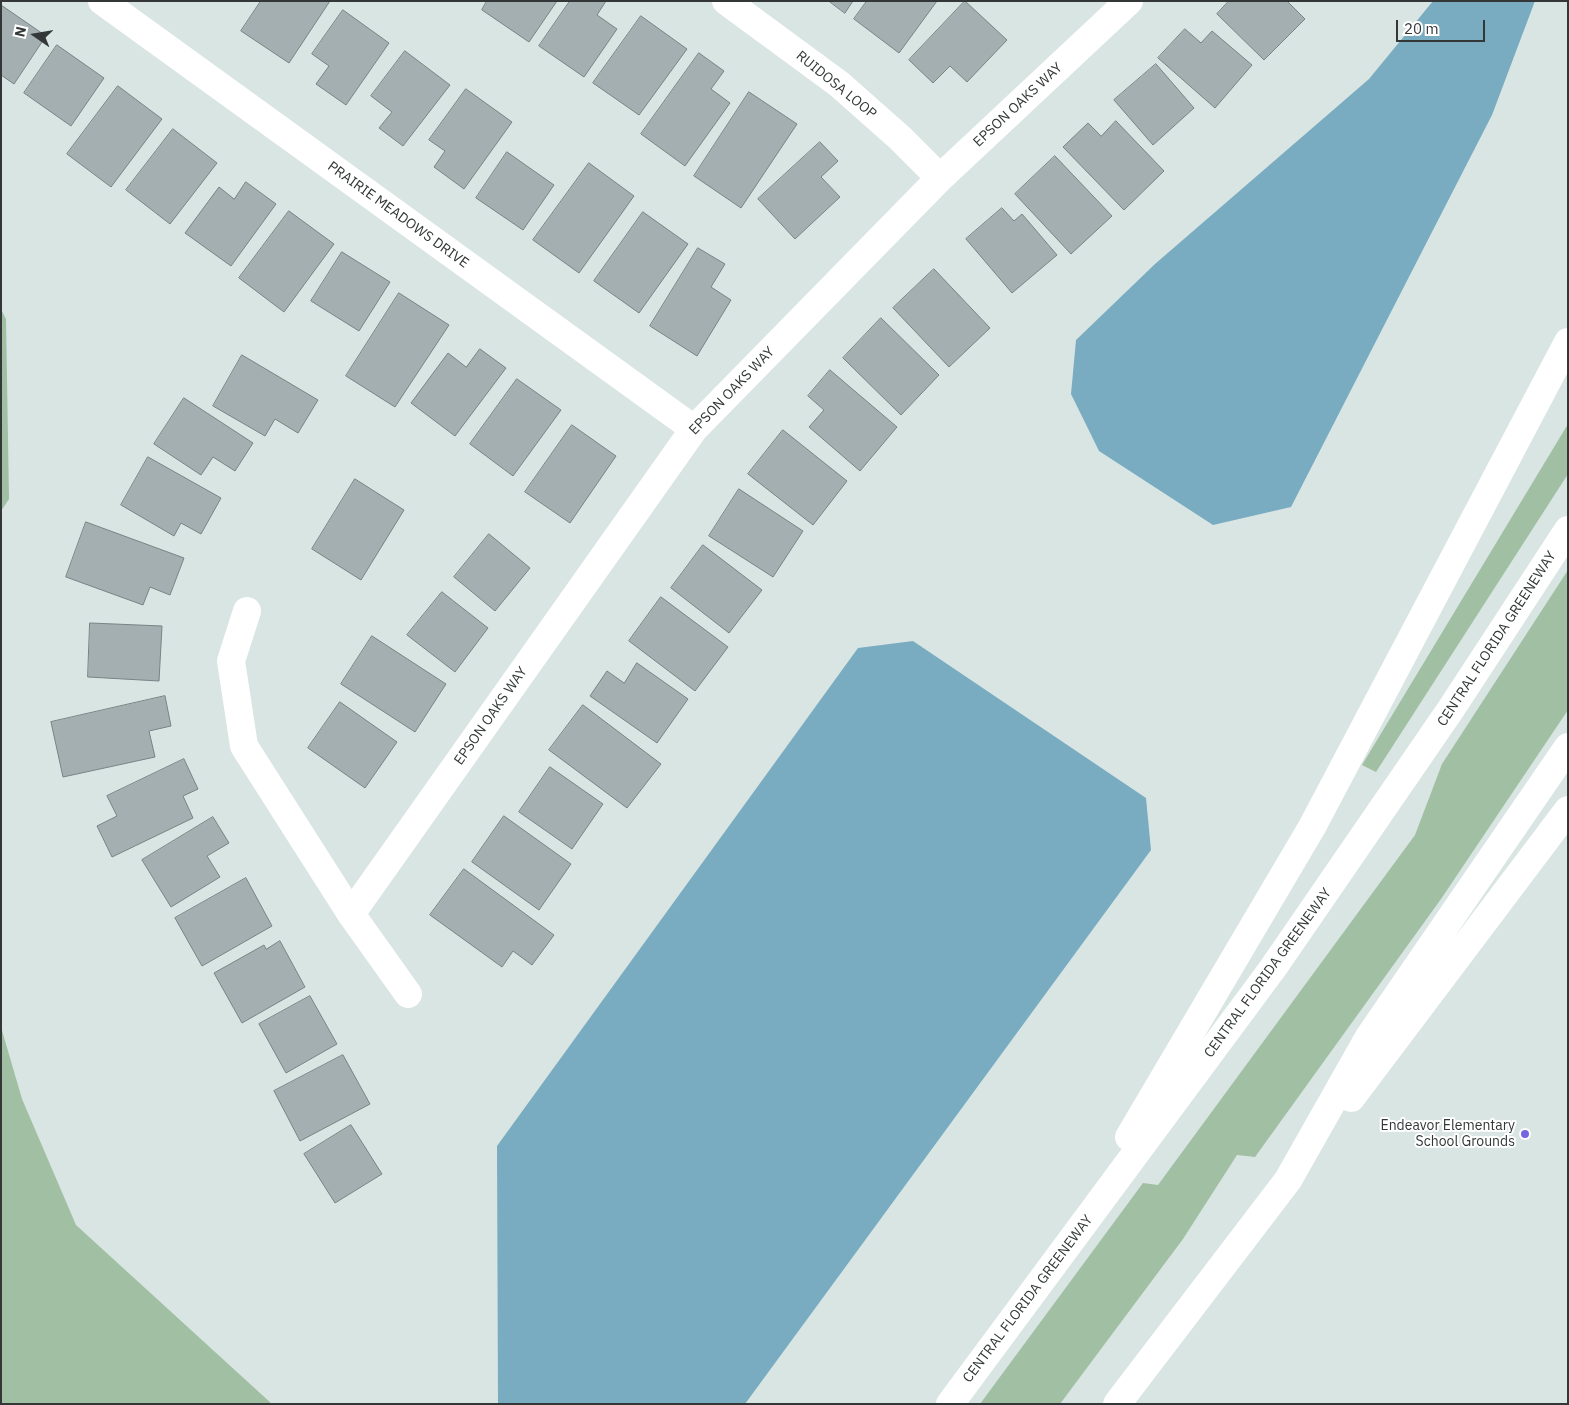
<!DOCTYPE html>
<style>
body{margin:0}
#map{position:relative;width:1569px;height:1405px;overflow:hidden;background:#d8e5e3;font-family:"IBM Plex Sans",sans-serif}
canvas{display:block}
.frame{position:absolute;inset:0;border:2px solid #333737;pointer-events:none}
.north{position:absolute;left:10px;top:10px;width:50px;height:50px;-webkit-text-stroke:4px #fff;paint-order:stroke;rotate:283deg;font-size:14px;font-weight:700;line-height:20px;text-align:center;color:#333737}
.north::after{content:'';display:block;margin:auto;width:18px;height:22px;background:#333737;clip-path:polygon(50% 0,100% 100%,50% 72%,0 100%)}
.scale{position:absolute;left:1396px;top:20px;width:89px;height:22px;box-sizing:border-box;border:2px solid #333737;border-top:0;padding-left:6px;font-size:15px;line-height:18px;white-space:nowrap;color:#333737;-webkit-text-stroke:4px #fff;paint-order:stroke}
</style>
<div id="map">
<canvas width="1569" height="1405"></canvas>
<div class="frame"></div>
<div class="north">N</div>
<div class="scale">20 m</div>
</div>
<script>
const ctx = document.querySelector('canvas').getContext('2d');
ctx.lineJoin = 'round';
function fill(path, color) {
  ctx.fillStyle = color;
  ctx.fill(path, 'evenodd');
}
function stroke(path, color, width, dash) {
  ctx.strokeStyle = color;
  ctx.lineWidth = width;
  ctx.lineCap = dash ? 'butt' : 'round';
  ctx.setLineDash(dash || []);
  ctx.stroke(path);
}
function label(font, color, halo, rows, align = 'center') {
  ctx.font = font + ' "IBM Plex Sans",sans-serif';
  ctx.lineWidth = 4;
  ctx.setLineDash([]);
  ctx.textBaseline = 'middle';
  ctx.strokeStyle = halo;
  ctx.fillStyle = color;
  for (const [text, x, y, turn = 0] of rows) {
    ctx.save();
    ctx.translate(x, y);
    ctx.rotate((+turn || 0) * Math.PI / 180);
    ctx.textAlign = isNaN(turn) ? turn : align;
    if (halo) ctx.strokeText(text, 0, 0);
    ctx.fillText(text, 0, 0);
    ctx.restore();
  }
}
fill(new Path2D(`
 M1 309 6 319 9 499 1 511Z
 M1568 424V474L1376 772 1362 765Z
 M1568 570V710L1441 899 1255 1157 1237 1155 1183 1239 1060 1404H980L1143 1183 1158 1185 1415 835 1442 764Z
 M1 1027 22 1099 76 1225 272 1404H1Z`), '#a0bfa3');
fill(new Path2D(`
 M1433 1H1535L1492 115 1291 507 1213 525 1099 451 1071 394 1076 340 1155 264 1369 79Z
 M913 641 1146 798 1151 850 745 1404H498L497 1146 858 648Z`), '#7aacc1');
const building = new Path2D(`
 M261 1H330L289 63 241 31Z
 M487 1H557L529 42 482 10Z
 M570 1H606L597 15 617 29 584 77 539 46Z
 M829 1H853L845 13Z
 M867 1H937L899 53 854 19Z
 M965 1 1007 40 967 82 950 66 933 83 909 60Z
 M1229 1H1287L1305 19 1264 60 1217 14Z
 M1 5 46 36 14 84 1 75Z
 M343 10 389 43 346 105 316 84 329 66 312 54Z
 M641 16 687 49 639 115 593 83Z
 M1185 29 1201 43 1212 31 1252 65 1215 108 1158 58Z
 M57 45 104 78 71 126 24 93Z
 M405 51 450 85 403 146 379 128 392 112 371 96Z
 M699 53 724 71 711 89 730 103 685 166 641 134Z
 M1156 64 1194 108 1153 145 1114 100Z
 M118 86 162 119 111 187 67 154Z
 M466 89 512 122 464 189 434 167 445 151 429 140Z
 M749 92 797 124 741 208 694 176Z
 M1116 121 1164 171 1124 210 1063 147 1088 123 1101 136Z
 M173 129 217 163 170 224 126 190Z
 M820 142 838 161 821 177 840 197 795 239 758 199Z
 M507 152 554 185 523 230 476 198Z
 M1055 156 1112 216 1071 254 1015 194Z
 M589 163 634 196 579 273 533 240Z
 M246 182 276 204 231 266 185 233 219 187 234 199Z
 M1002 208 1014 221 1022 214 1057 255 1012 293 966 239Z
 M289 211 334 244 284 312 239 278Z
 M643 212 688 244 639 313 594 281Z
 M698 248 725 264 711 287 731 300 697 356 650 326Z
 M342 252 390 282 359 331 311 301Z
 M934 269 990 328 949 367 893 308Z
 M399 293 449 325 395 407 346 376Z
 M881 318 939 375 901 415 843 358Z
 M480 349 506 368 455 436 411 403 448 353 466 367Z
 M242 355 318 400 298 433 275 419 265 436 213 406Z
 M830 370 897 427 860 471 809 427 824 410 808 396Z
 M517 379 561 410 513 476 470 444Z
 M184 398 253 443 235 471 213 457 201 475 154 444Z
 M572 425 616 456 570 523 525 492Z
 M783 430 847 481 813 525 748 474Z
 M148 457 221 498 201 534 181 523 174 536 121 505Z
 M355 479 404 510 361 580 312 549Z
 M739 489 803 531 773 577 709 536Z
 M86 522 184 558 170 595 150 587 143 605 66 577Z
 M489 534 530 568 495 611 454 577Z
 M703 545 762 590 729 633 671 588Z
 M442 592 488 628 455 672 407 635Z
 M661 597 728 647 695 691 629 641Z
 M90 623 162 626 159 681 88 677Z
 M372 636 446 684 415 732 341 684Z
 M637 663 688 699 657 743 590 696 607 671 624 683Z
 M165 696 171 726 149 731 155 757 63 777 51 722Z
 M340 702 397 742 365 788 308 748Z
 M583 705 661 764 627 808 549 750Z
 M184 759 198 789 183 796 193 818 112 857 97 826 117 816 107 796Z
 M550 767 603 804 572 849 519 812Z
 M504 816 571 864 539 910 472 862Z
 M213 817 229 843 207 856 220 877 171 907 142 860Z
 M464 869 554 935 532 965 513 951 502 967 430 915Z
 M246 878 272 926 202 966 175 918Z
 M280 941 305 987 242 1023 214 973 264 945 266 949Z
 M310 996 337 1044 286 1073 259 1024Z
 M343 1055 370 1104 300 1141 274 1091Z
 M351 1125 382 1174 335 1203 304 1154Z`);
fill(building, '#a3afb0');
stroke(building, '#778384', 1);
stroke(new Path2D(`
 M102 1 694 429
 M726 1 839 84 900 138 940 178
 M247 611 231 661 244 746 351 914 408 994
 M351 914 694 429 940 178 1129 1`), '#fff', 28);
stroke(new Path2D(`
 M1351 1098 1568 810
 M1129 1137 1312 827 1568 342
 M950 1404 1273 968 1451 709 1568 530
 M1117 1404 1288 1180 1369 1037 1568 747`), '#fff', 28);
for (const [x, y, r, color] of [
 [1525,1134,5,"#7466e1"]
]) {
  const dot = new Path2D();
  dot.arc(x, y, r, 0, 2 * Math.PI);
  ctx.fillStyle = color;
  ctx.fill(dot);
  stroke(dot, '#fff', 2);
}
label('14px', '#333737', '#fff', [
 ["RUIDOSA LOOP",836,85,39],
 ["EPSON OAKS WAY",1018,105,-43],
 ["PRAIRIE MEADOWS DRIVE",398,215,36],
 ["EPSON OAKS WAY",732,391,-46],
 ["CENTRAL FLORIDA GREENEWAY",1497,639,-57],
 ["EPSON OAKS WAY",491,716,-55],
 ["CENTRAL FLORIDA GREENEWAY",1268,973,-54],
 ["CENTRAL FLORIDA GREENEWAY",1028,1299,-53]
]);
label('14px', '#333737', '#fff', [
 ["Endeavor Elementary",1515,1126],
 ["School Grounds",1515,1142]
], 'right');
</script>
